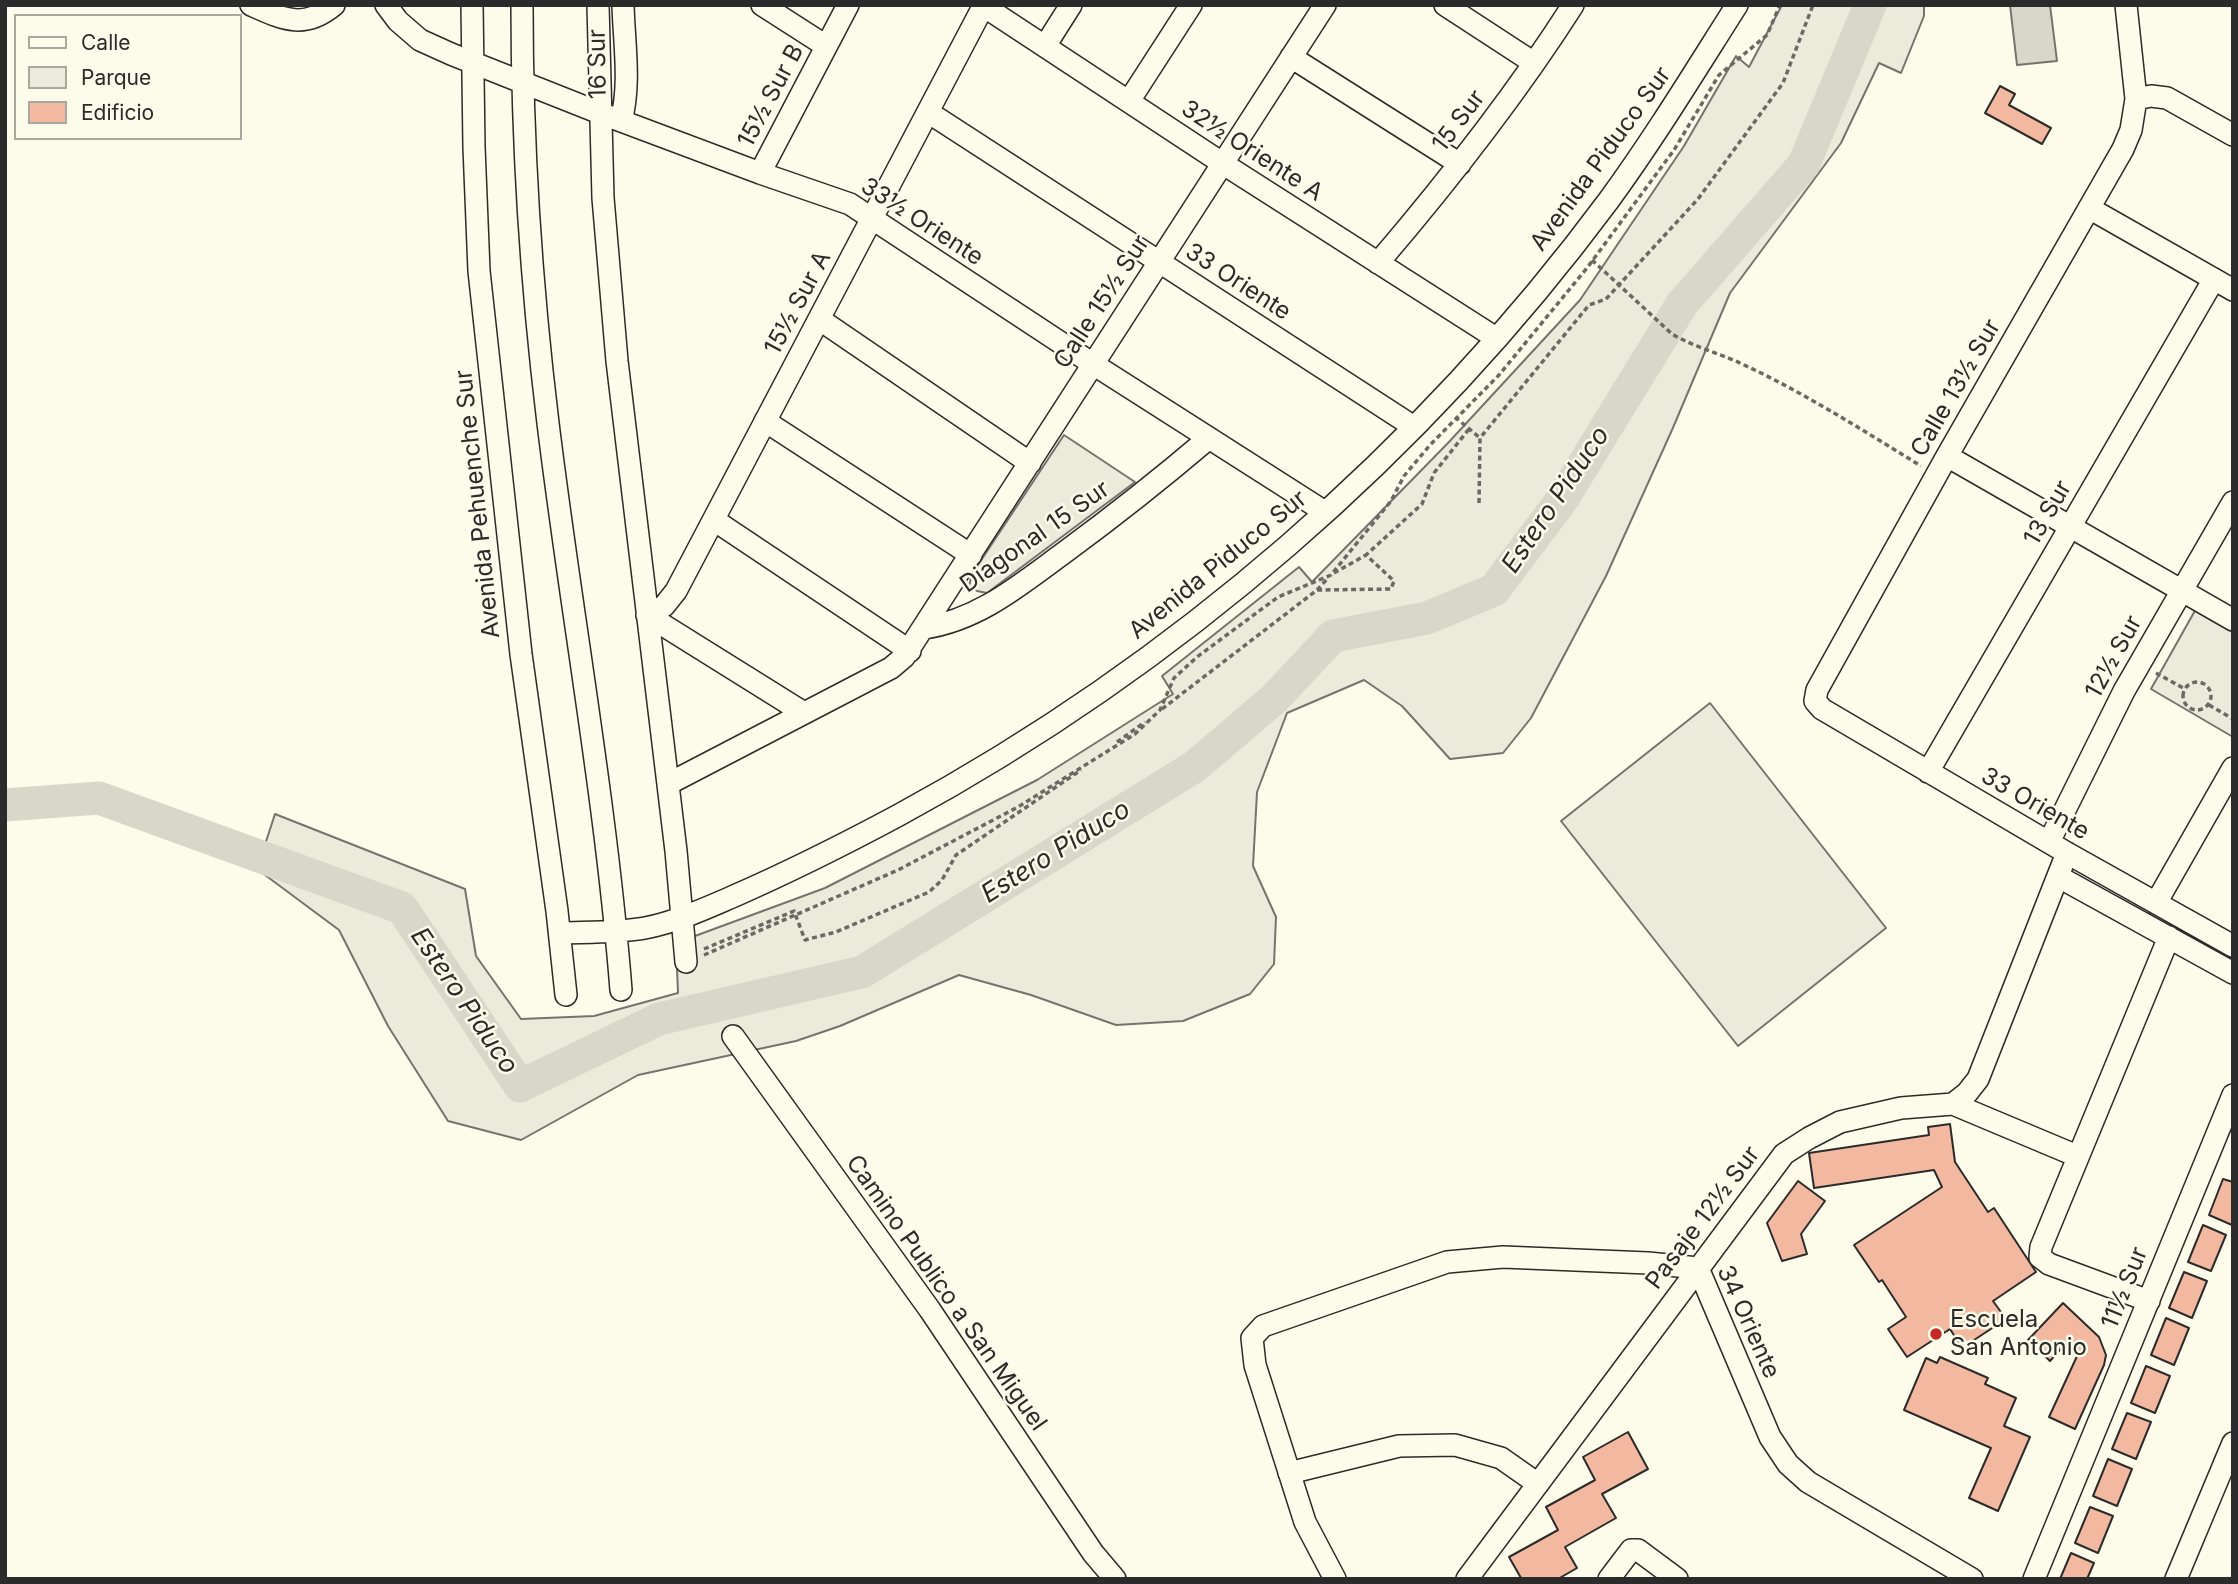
<!DOCTYPE html>
<meta charset="utf-8">
<style>
body{margin:0}
#map{position:relative;width:2238px;height:1584px;overflow:hidden;background:#fdfbea;font-family:Inter,sans-serif}
canvas{display:block}
.frame{position:absolute;inset:0;border:7px solid #2b2b2b;pointer-events:none}
.legend{position:absolute;left:14px;top:14px;width:228px;height:126px;box-sizing:border-box;background:#fdfbea;border:2px solid #a9a89e;margin:0;padding:9px 12px;list-style:none;font-size:21px;color:#2b2b2b}
.legend li{display:flex;align-items:center;gap:14px;height:35px}
.legend b{width:35px;border:2px solid #a9a89e}
</style>
<div id="map">
<canvas width="2238" height="1584"></canvas>
<div class="frame"></div>
<ul class="legend">
<li><b style="height:9px;background:#fdfbea"></b>Calle</li>
<li><b style="height:19px;background:#ecebdb"></b>Parque</li>
<li><b style="height:19px;background:#f2b8a0"></b>Edificio</li>
</ul>
</div>
<script>
const ctx = document.querySelector('canvas').getContext('2d');
ctx.lineJoin = 'round';
function fill(path, color) {
  ctx.fillStyle = color;
  ctx.fill(path, 'evenodd');
}
function stroke(path, color, width, dash) {
  ctx.strokeStyle = color;
  ctx.lineWidth = width;
  ctx.lineCap = dash ? 'butt' : 'round';
  ctx.setLineDash(dash || []);
  ctx.stroke(path);
}
function label(font, color, halo, rows, align = 'center') {
  ctx.font = font + ' Inter,sans-serif';
  ctx.lineWidth = 5;
  ctx.setLineDash([]);
  ctx.textBaseline = 'middle';
  ctx.strokeStyle = halo;
  ctx.fillStyle = color;
  for (const [text, x, y, turn = 0] of rows) {
    ctx.save();
    ctx.translate(x, y);
    ctx.rotate((+turn || 0) * Math.PI / 180);
    ctx.textAlign = isNaN(turn) ? turn : align;
    if (halo) ctx.strokeText(text, 0, 0);
    ctx.fillText(text, 0, 0);
    ctx.restore();
  }
}
const green = new Path2D(`
 M1782 5H1924V16L1901 73 1879 63 1841 143 1730 293 1672 430 1606 576 1531 718 1503 753 1450 759 1402 706 1364 680 1287 713 1257 792 1253 866 1276 917 1274 964 1250 994 1183 1021 1116 1025 1031 995 959 975 840 1026 796 1041 638 1075 521 1140 448 1121 388 1026 339 930 257 869 275 814 465 889 476 956 521 1019 594 1016 678 993 676 943 825 888 1037 780 1173 694 1162 676 1299 567 1312 582 1448 443 1580 300 1684 146 1736 56 1749 67Z
 M1064 435 1135 482 987 593 977 591 969 586 972 574Z
 M2197 607 2233 626V737L2151 689Z
 M1710 703 1886 928 1738 1046 1561 821Z`);
fill(green, '#ecebdb');
stroke(green, '#74746e', 2);
const water = new Path2D(`
 M2010 5H2050L2057 61 2017 65Z`);
fill(water, '#d8d7c9');
stroke(water, '#74746e', 2);
stroke(new Path2D(`
 M5 805 99 798 402 908 520 1086 659 1019 862 972 1194 767 1274 699 1333 636 1427 618 1494 590 1561 501 1682 304 1804 164 1870 5`), '#d8d7c9', 33);
const building = new Path2D(`
 M2000 86 2015 94 2009 105 2051 128 2042 144 1985 113Z
 M1950 1124 1955 1162 1988 1212 1994 1208 2036 1272 1993 1301 2006 1319 1962 1348 1950 1329 1907 1357 1888 1329 1906 1317 1882 1280 1879 1282 1854 1245 1942 1187 1934 1170 1814 1188 1809 1153 1929 1135 1928 1127Z
 M2223 1179 2233 1182 2232 1225 2209 1215Z
 M1798 1181 1825 1201 1801 1234 1807 1254 1782 1261 1767 1223Z
 M2203 1225 2226 1235 2211 1271 2188 1262Z
 M2184 1272 2207 1281 2192 1318 2169 1308Z
 M2063 1303 2099 1337 2106 1355 2104 1365 2075 1429 2049 1417 2078 1354 2066 1343 2050 1361 2028 1340Z
 M2166 1318 2189 1328 2174 1365 2151 1355Z
 M1940 1357 1988 1378 1985 1384 2016 1398 2004 1426 2030 1437 1998 1511 1969 1498 1991 1448 1904 1410 1926 1358 1937 1363Z
 M2146 1366 2170 1376 2155 1413 2131 1403Z
 M2127 1413 2151 1422 2136 1459 2112 1449Z
 M1628 1432 1648 1469 1602 1494 1616 1518 1565 1547 1577 1568 1558 1579H1519L1521 1578 1509 1557 1558 1530 1546 1507 1595 1480 1583 1457Z
 M2108 1459 2132 1469 2117 1506 2093 1496Z
 M2090 1507 2113 1516 2098 1553 2075 1543Z
 M2071 1553 2094 1563 2087 1579H2060Z`);
fill(building, '#f2b8a0');
stroke(building, '#2b2b2b', 2);
const minor = new Path2D(`
 M251 5C283 19 304 30 334 5
 M386 5 398 21 420 40 451 54 600 113 760 173 850 204 1093 364 1325 512
 M472 5 474 147 479 271 521 654 557 911 566 995
 M522 5C522 145 531 284 548 423 571 612 606 800 621 990
 M598 5 603 198 617 361 676 851 686 962
 M762 5 826 46
 M982 5 1222 163 1496 338
 M1445 5 1534 63
 M2126 5 2136 99 2131 130 2123 149 1947 456 1817 690 1815 701 1822 709 2067 853 2233 946
 M1045 46 1071 5
 M1291 57 1460 164
 M2136 99 2151 96 2167 98 2233 135
 M1129 101 1191 5
 M928 112 1414 427
 M621 121C631 84 624 43 623 5
 M760 173 848 5
 M2089 208 2233 290
 M1378 263C1448 181 1515 96 1573 5
 M819 319 1030 463
 M765 421 971 555
 M1947 456 2233 620
 M714 520 910 651
 M647 615 664 606 676 591 984 5
 M647 615 804 713
 M924 628C979 620 1021 584 1065 552 1114 516 1162 478 1209 438
 M1928 772 2214 279
 M668 784 891 668 904 657 1325 5
 M2049 842 2124 691 2233 502
 M2059 877 2233 973
 M2156 903 2233 768
 M560 933C588 932 617 933 645 928 676 922 704 909 732 897 789 872 845 844 899 815 1176 665 1422 452 1609 200 1655 137 1695 71 1737 5
 M733 1036 930 1310 1093 1553 1115 1579
 M1953 1104 2077 1156
 M2149 1301 2049 1264 2040 1257 2041 1247 2169 937
 M1289 1473 1399 1446 1455 1445 1501 1458 1538 1484
 M1335 1579 1305 1522 1255 1365 1252 1338 1263 1326 1447 1262 1503 1257 1648 1263 1698 1268 1770 1437 1788 1464 1808 1482 1972 1579
 M1467 1579 1784 1154 1809 1138 1840 1122 1901 1108 1953 1104 1967 1093 1978 1079 2067 853
 M1609 1579 1631 1550H1638L1677 1579
 M2034 1579 2233 1095
 M2176 1579 2233 1443`);
stroke(minor, '#2b2b2b', 24);
stroke(new Path2D(`
 M1592 260 1672 334C1694 347 1719 353 1742 364 1803 392 1864 431 1921 466
 M1455 417 1480 438
 M1479 503 1480 438 1589 305 1606 299 1698 199 1783 83 1813 5
 M1334 573 1366 555
 M1317 590 1328 578
 M2156 673 2185 689
 M2183 696a14 14 0 1 1 28 0a14 14 0 1 1-28 0Z
 M2209 705 2233 719
 M1162 709 1317 590 1391 589 1394 581 1366 555 1422 504 1434 473 1469 429
 M1117 742 1145 722
 M704 949 794 911 805 940 836 932 929 892 942 880 956 855 1081 770
 M704 955 898 870 1018 807 1135 734 1160 710 1174 678 1197 657 1278 597 1331 575 1391 501 1404 476 1430 445 1499 375 1587 268 1674 150 1719 75 1767 35 1780 5`), '#6a6964', 3.5, [5, 3.5]);
stroke(minor, '#fdfbea', 21);
for (const [x, y, r, color] of [
 [1936,1334,7,"#c62828"]
]) {
  const dot = new Path2D();
  dot.arc(x, y, r, 0, 2 * Math.PI);
  ctx.fillStyle = color;
  ctx.fill(dot);
  stroke(dot, '#fdfbea', 2.5);
}
label('24px', '#2b2b2b', '#fdfbea', [
 ["16 Sur",598,64,-91],
 ["15½ Sur B",771,96,-62],
 ["15 Sur",1459,121,-53],
 ["32½ Oriente A",1252,151,33],
 ["Avenida Piduco Sur",1601,159,-54],
 ["33½ Oriente",922,222,33],
 ["33 Oriente",1238,282,33],
 ["Calle 15½ Sur",1102,302,-57],
 ["15½ Sur A",798,303,-62],
 ["Calle 13½ Sur",1956,388,-60],
 ["Avenida Pehuenche Sur",478,504,-96],
 ["13 Sur",2048,513,-60],
 ["Diagonal 15 Sur",1035,537,-35],
 ["Avenida Piduco Sur",1218,565,-39],
 ["12½ Sur",2114,657,-61],
 ["33 Oriente",2035,804,30],
 ["Pasaje 12½ Sur",1703,1218,-53],
 ["11½ Sur",2125,1288,-68],
 ["Camino Publico a San Miguel",946,1293,55],
 ["34 Oriente",1748,1322,66]
]);
label('24px', '#2b2b2b', '#fdfbea', [
 ["Escuela",1950,1320],
 ["San Antonio",1950,1348]
], 'left');
label('italic 26px', '#2b2b2b', '#fdfbea', [
 ["Estero Piduco",1556,500,-56],
 ["Estero Piduco",1056,852,-32],
 ["Estero Piduco",464,1001,56]
]);
</script>
